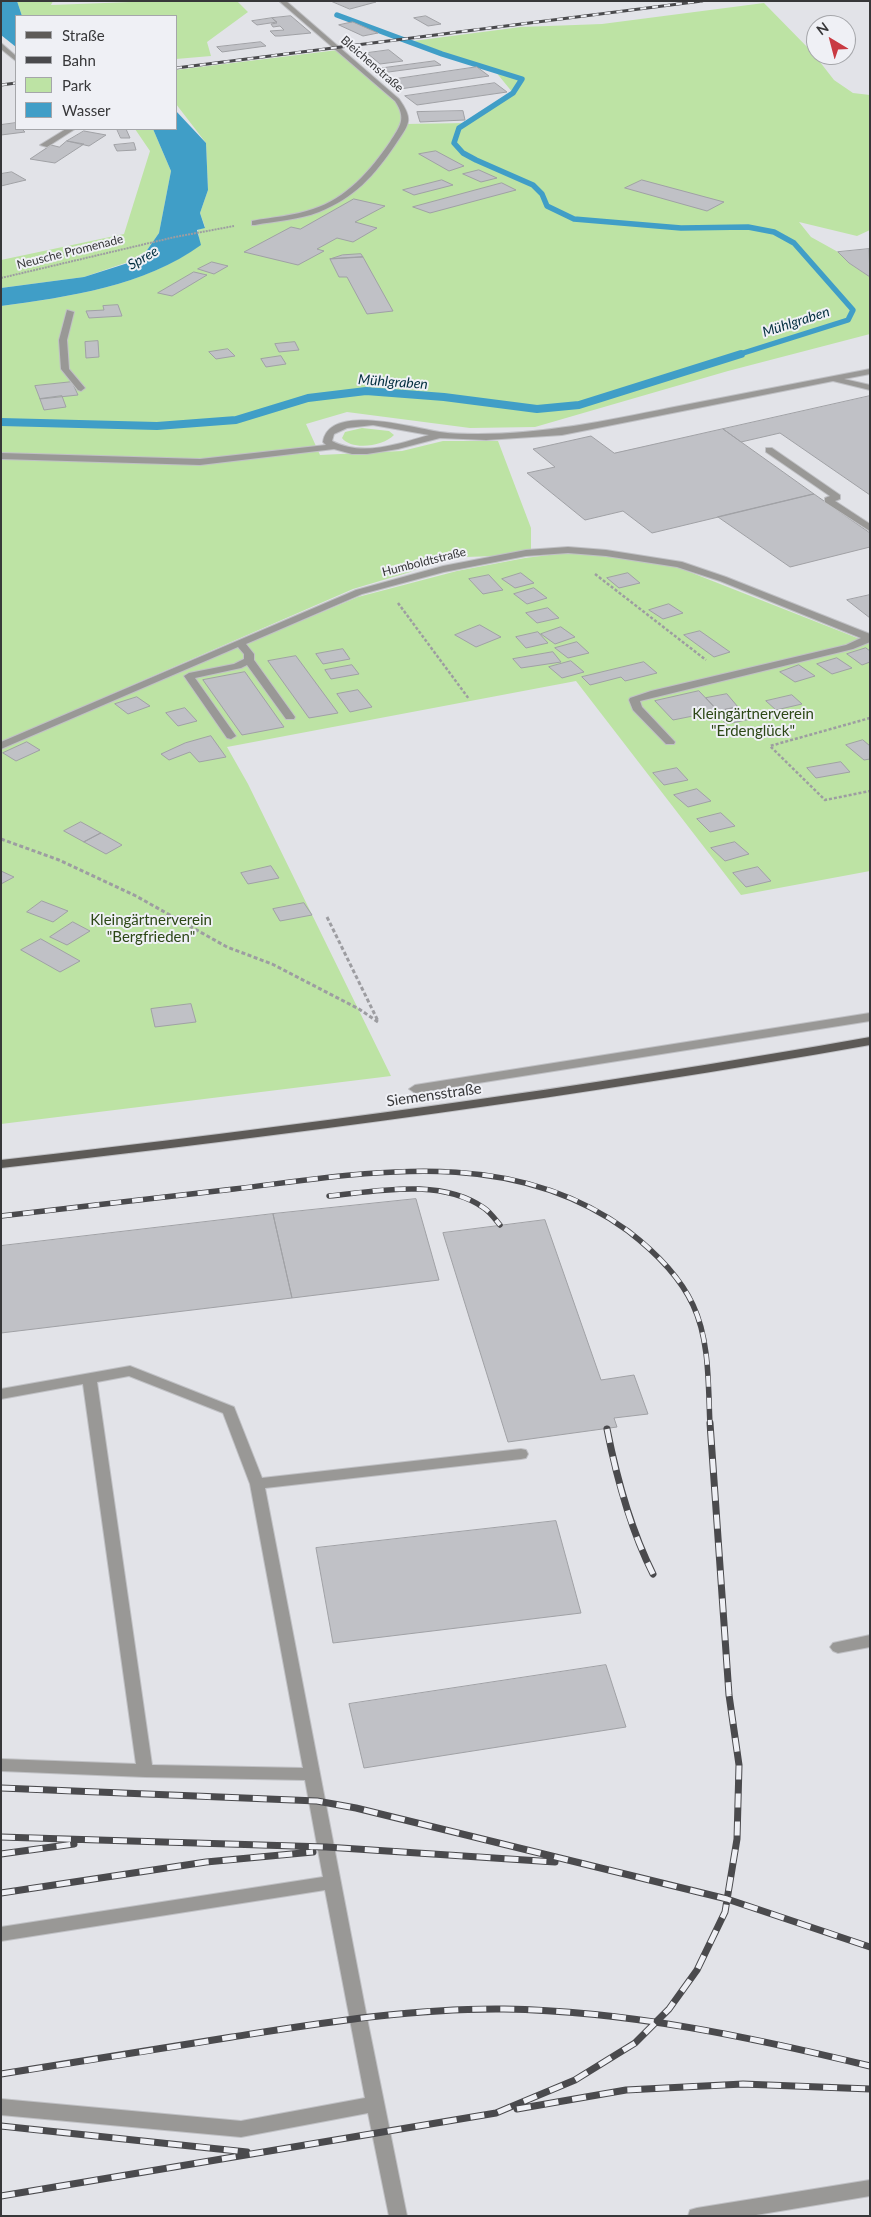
<!DOCTYPE html>
<meta charset="utf-8">
<style>
body{margin:0}
#map{position:relative;width:871px;height:2217px;overflow:hidden;background:#e2e3e8;font-family:Lato,sans-serif}
canvas{display:block}
.frame{position:absolute;inset:0;border:2px solid #373739;pointer-events:none}
.legend{position:absolute;left:15px;top:15px;width:162px;height:115px;box-sizing:border-box;background:#eff0f5;border:1px solid #a5a6aa;margin:0;padding:6px 9px;list-style:none;font-size:15px;color:#373739}
.legend li{display:flex;align-items:center;gap:10px;height:25px}
.legend b{width:25px;border:1px solid #a5a6aa}
.north{position:absolute;left:806px;top:15px;width:50px;height:50px;box-sizing:border-box;background:#eff0f5;border:1px solid #a5a6aa;border-radius:50%;rotate:323deg;font-size:14px;font-weight:700;line-height:20px;text-align:center;color:#373739}
.north::after{content:'';display:block;margin:auto;width:18px;height:22px;background:#c93a42;clip-path:polygon(50% 0,100% 100%,50% 72%,0 100%)}
</style>
<div id="map">
<canvas width="871" height="2217"></canvas>
<div class="frame"></div>
<ul class="legend">
<li><b style="height:6px;background:#5d5a57"></b>Straße</li>
<li><b style="height:6px;background:#4a4a4d"></b>Bahn</li>
<li><b style="height:14px;background:#bde3a4"></b>Park</li>
<li><b style="height:14px;background:#409ec7"></b>Wasser</li>
</ul>
<div class="north">N</div>
</div>
<script>
const ctx = document.querySelector('canvas').getContext('2d');
ctx.lineJoin = 'round';
function fill(path, color) {
  ctx.fillStyle = color;
  ctx.fill(path, 'evenodd');
}
function stroke(path, color, width, dash) {
  ctx.strokeStyle = color;
  ctx.lineWidth = width;
  ctx.lineCap = dash ? 'butt' : 'round';
  ctx.setLineDash(dash || []);
  ctx.stroke(path);
}
function label(font, color, halo, rows, align = 'center') {
  ctx.font = font + ' Lato,sans-serif';
  ctx.lineWidth = 4;
  ctx.setLineDash([]);
  ctx.textBaseline = 'middle';
  ctx.strokeStyle = halo;
  ctx.fillStyle = color;
  for (const [text, x, y, turn = 0] of rows) {
    ctx.save();
    ctx.translate(x, y);
    ctx.rotate((+turn || 0) * Math.PI / 180);
    ctx.textAlign = isNaN(turn) ? turn : align;
    if (halo) ctx.strokeText(text, 0, 0);
    ctx.fillText(text, 0, 0);
    ctx.restore();
  }
}
fill(new Path2D(`
 M17 1H53L51 5 158 1H237L248 12 207 42 211 56 176 59V16H22Z
 M764 3 813 53 834 80 853 93 870 95V230L857 236 799 222 811 237 838 252 849 263 870 277V334L728 371 535 427 470 428 347 412 306 424 320 455 402 451 443 441H498L531 528V550L495 556 465 557 433 562 410 572 353 589 1 742V306C68 297 145 286 200 245L198 230 205 227 200 213 208 190 206 143 176 104V70L338 50 397 100 405 124 467 123 513 93 495 71 413 41 521 27 602 24Z
 M135 129H153L171 171 159 233 145 253 128 262 84 277 1 288V260L124 234 150 151Z
 M362 428 389 431 394 435C384 446 352 451 342 438L345 432Z
 M565 553 601 555 677 567 870 643V871L741 895 576 681 227 747 248 784 391 1076 1 1124V747L358 597 457 571 525 558Z`), '#bde3a4');
fill(new Path2D(`
 M1 1H17L22 16H16V47L1 35Z
 M176 111 206 143 208 190 200 213 205 228 197 230 201 245C145 286 68 297 1 306V288L84 277 128 263 145 253 159 233 171 171 153 129H176Z`), '#409ec7');
stroke(new Path2D(`
 M337 15 442 54 522 79 513 93 459 128 454 143 463 153 476 160 533 185 542 194 547 206 574 219 681 228 748 227 774 232 794 243 853 310 848 320 737 355`), '#409ec7', 5.5);
stroke(new Path2D(`
 M1 422 157 426 236 420 308 398 366 391 444 397 537 409 579 405 741 354`), '#409ec7', 8);
const building = new Path2D(`
 M331 1H374L376 2 350 9Z
 M291 16 311 33 280 36H275L270 31 284 30 280 26 273 27 271 24 277 23 272 18Z
 M426 16 441 24 428 26 414 18Z
 M272 18 277 22 257 25 252 21Z
 M353 22 378 33 363 36 339 25Z
 M261 42 266 46 222 52 217 47Z
 M389 50 403 61 380 64 367 53Z
 M435 61 441 65 381 73 376 69Z
 M477 67 489 76 400 89 389 80Z
 M495 83 507 92 417 105 405 96Z
 M463 111 465 120 420 122 417 112Z
 M16 123V129H22L25 132 1 135V125Z
 M117 129H126L130 138H121Z
 M84 131 106 135 89 146 67 141Z
 M67 141 84 144 55 163 30 159 51 145 59 147Z
 M134 143 136 150 117 151 114 145Z
 M436 151 464 166 449 171 419 154Z
 M479 170 497 178 481 182 463 174Z
 M12 172 26 180 1 186V174Z
 M442 180 453 185 414 195 403 190Z
 M642 180 724 202 707 211 625 188Z
 M502 183 516 190 430 213 413 207Z
 M354 199 385 206 355 222 377 228 353 242 337 238 317 249 324 251 298 265 244 252 291 227 300 229Z
 M869 249 870 277 849 263 838 252Z
 M361 254 363 257 330 259 342 255Z
 M363 257 393 311 367 314 347 277H339L330 259Z
 M212 262 228 266 214 274 198 269Z
 M194 272 207 275 172 296 158 293Z
 M118 305 122 316 89 318 86 311 104 310 103 306Z
 M98 341 99 357 86 358 85 342Z
 M295 342 299 350 279 352 275 344Z
 M228 349 235 356 216 359 209 352Z
 M281 356 286 364 266 367 261 359Z
 M72 382 78 395 40 399 35 386Z
 M62 396 66 407 44 410 40 399Z
 M870 396V495L780 433 741 442 723 429Z
 M723 429 814 494 652 533 623 511 585 520 527 473 555 467 533 449 591 436 614 453Z
 M814 494 870 533V547L790 567 718 517Z
 M521 573 534 583 515 588 502 579Z
 M628 573 640 583 619 588 607 578Z
 M489 575 503 590 483 594 469 579Z
 M534 588 547 598 527 604 514 594Z
 M870 595V618L847 600Z
 M669 604 683 613 663 619 649 610Z
 M548 608 559 618 537 623 526 613Z
 M480 625 501 637 476 647 455 635Z
 M561 627 575 637 555 644 541 634Z
 M700 631 730 652 714 657 684 635Z
 M538 632 548 643 526 648 516 637Z
 M577 642 589 653 568 658 555 648Z
 M866 648 870 651V662L862 665 847 654Z
 M343 649 350 659 323 664 316 654Z
 M553 652 561 662 521 668 513 659Z
 M296 656 338 713 309 718 268 661Z
 M837 658 852 668 832 674 817 664Z
 M571 661 584 672 562 678 549 667Z
 M644 662 657 673 625 681 621 677 590 685 582 677Z
 M352 665 359 674 331 679 325 670Z
 M799 665 815 676 795 682 780 672Z
 M245 672 284 727 242 735 203 680Z
 M358 690 372 707 350 712 337 694Z
 M699 691 718 711 673 720 655 701Z
 M727 694 738 707 718 711 706 698Z
 M792 695 802 704 776 710 766 701Z
 M137 697 150 706 128 714 115 704Z
 M738 707 751 719 727 724 713 712Z
 M185 708 197 721 178 726 166 713Z
 M211 736 226 757 199 762 190 752 169 760 161 754 185 743Z
 M863 740 870 746V759L864 760 846 745Z
 M27 742 40 750 16 761 3 753Z
 M841 762 850 772 816 778 807 768Z
 M677 768 688 780 664 785 653 773Z
 M697 789 711 801 688 807 674 795Z
 M721 813 735 826 710 832 697 819Z
 M81 822 101 833 84 842 64 831Z
 M101 833 122 845 106 854 84 842Z
 M735 842 749 854 725 861 711 848Z
 M271 866 279 878 248 884 241 873Z
 M758 867 771 881 746 887 733 873Z
 M1 871 14 877 1 884Z
 M42 901 68 911 53 922 27 912Z
 M304 903 312 915 280 921 273 909Z
 M73 922 90 931 67 945 50 937Z
 M41 939 80 961 60 972 21 950Z
 M191 1004 196 1022 155 1027 151 1009Z
 M416 1199 439 1280 292 1298 273 1214Z
 M273 1214 292 1298 1 1333V1246Z
 M545 1220 601 1380 634 1375 648 1414 614 1418 617 1427 508 1442 443 1233Z
 M556 1521 581 1613 333 1643 316 1548Z
 M606 1665 626 1727 364 1768 349 1704Z`);
fill(building, '#c0c1c6');
stroke(building, '#a0a1a5', 1);
const minor = new Path2D(`
 M279 1H286L399 99C415 121 408 125 395 145 374 176 354 198 319 212 299 220 275 221 255 225H252V221C272 217 294 216 313 209 347 198 370 171 390 142 400 126 407 119 395 101Z
 M1 43 16 56V61L1 49Z
 M66 129H75L47 147 40 145Z
 M67 310 74 312 67 340 69 369 85 388 81 391 78 390 61 369 59 340Z
 M870 369V374L844 379 870 385V390L833 381 562 435 486 440 440 438 398 449 367 454H352L334 449 200 465 1 459V453L200 459 326 445 323 442C329 402 416 429 440 432 453 434 465 434 478 434 543 434 605 421 669 408 736 395 803 382 870 369ZM373 425 429 435C398 444 362 457 332 441L334 434 347 428Z
 M766 448H772L840 495V499L835 501 870 524V531L825 502V498L830 496 766 452Z
 M568 547 606 550 682 562 726 577 870 634V642L853 649 640 701 642 707 675 742 674 744H666L633 710 629 700 630 698 651 691 846 645 861 638 720 581 677 567 606 556 568 553 526 556 444 572 362 594 246 644 254 654V660L295 717 294 719H286L247 665 241 668 195 678 236 736 231 739 227 738 184 676 189 673 234 664 244 659V654L238 647 1 749V742L356 590 443 566 526 550Z
 M870 1013V1021L415 1093 409 1089 415 1085Z
 M130 1366 234 1407 262 1478 521 1449 526 1450 528 1454 526 1458 521 1459 265 1488 367 2018 407 2216H389L368 2113 241 2137 1 2115V2099L241 2121 365 2098 325 1890 1 1941V1927L323 1877 305 1780 145 1777 1 1771V1759L136 1764 83 1384 1 1399V1389ZM129 1376 223 1413 250 1484 303 1768 152 1765 97 1382Z
 M870 1635V1647L838 1653 833 1651 830 1647 833 1643Z
 M870 2180V2196L750 2216H688L690 2210 697 2208Z`);
const major = new Path2D(`
 M870 1037V1045C582 1096 292 1135 1 1168V1160C292 1127 582 1088 870 1037Z`);
stroke(minor, '#c0c1c5', 2);
stroke(major, '#c0c1c5', 2);
stroke(new Path2D(`
 M1 278 175 237 234 226`), '#9d9da1', 2, [2, 1]);
stroke(new Path2D(`
 M595 574 706 660
 M398 603 469 699
 M870 718 770 746 825 800 870 791`), '#9d9da1', 2.5, [3, 2]);
stroke(new Path2D(`
 M1 839 59 860 136 896 227 947 272 964 359 1009 378 1022
 M327 917 378 1021`), '#9d9da1', 3, [4, 2.5]);
fill(minor, '#999896');
fill(major, '#5d5a57');
const railFar2 = new Path2D(`
 M176 68 702 1
 M1 85 16 83`);
const railFar1 = new Path2D(`
 M329 1196C378 1191 441 1178 484 1208 490 1212 495 1219 500 1225
 M1 1216C79 1207 156 1198 234 1189 368 1173 509 1144 628 1231 654 1251 679 1275 693 1305 710 1341 708 1386 710 1425`);
const rail = new Path2D(`
 M607 1429C617 1480 630 1528 653 1574
 M1 1788 317 1801 356 1808 727 1899 870 1947
 M1 1837 326 1847 555 1862
 M1 1854 74 1844
 M1 1893 206 1862 313 1852
 M1 2074C78 2062 155 2050 232 2037 322 2023 413 2008 504 2009 628 2011 750 2037 870 2066
 M517 2109 626 2090 743 2084 870 2089
 M1 2126 247 2152
 M1 2196 496 2113 575 2080 635 2043 669 2009 697 1970 725 1912 737 1839 739 1765 729 1695 710 1423`);
stroke(railFar2, '#4a4a4d', 3);
stroke(railFar1, '#4a4a4d', 5.5);
stroke(rail, '#4a4a4d', 7);
stroke(railFar2, '#eff0f5', 2, [6]);
stroke(railFar1, '#eff0f5', 4, [11]);
stroke(rail, '#eff0f5', 5, [14]);
label('12px', '#373739', '#eff0f5', [
 ["Bleichenstraße",372,64,41],
 ["Neusche Promenade",70,252,-14],
 ["Humboldtstraße",424,562,-14]
]);
label('italic 14px', '#022e3f', '#eff0f5', [
 ["Spree",143,258,-30],
 ["Mühlgraben",796,322,-18],
 ["Mühlgraben",393,382,4]
]);
label('15px', '#2c4716', '#eff0f5', [
 ["Kleingärtnerverein",753,714],
 ["\"Erdenglück\"",753,731],
 ["Kleingärtnerverein",151,920],
 ["\"Bergfrieden\"",151,937]
]);
label('15px', '#373739', '#eff0f5', [
 ["Siemensstraße",434,1095,-8]
]);
</script>
